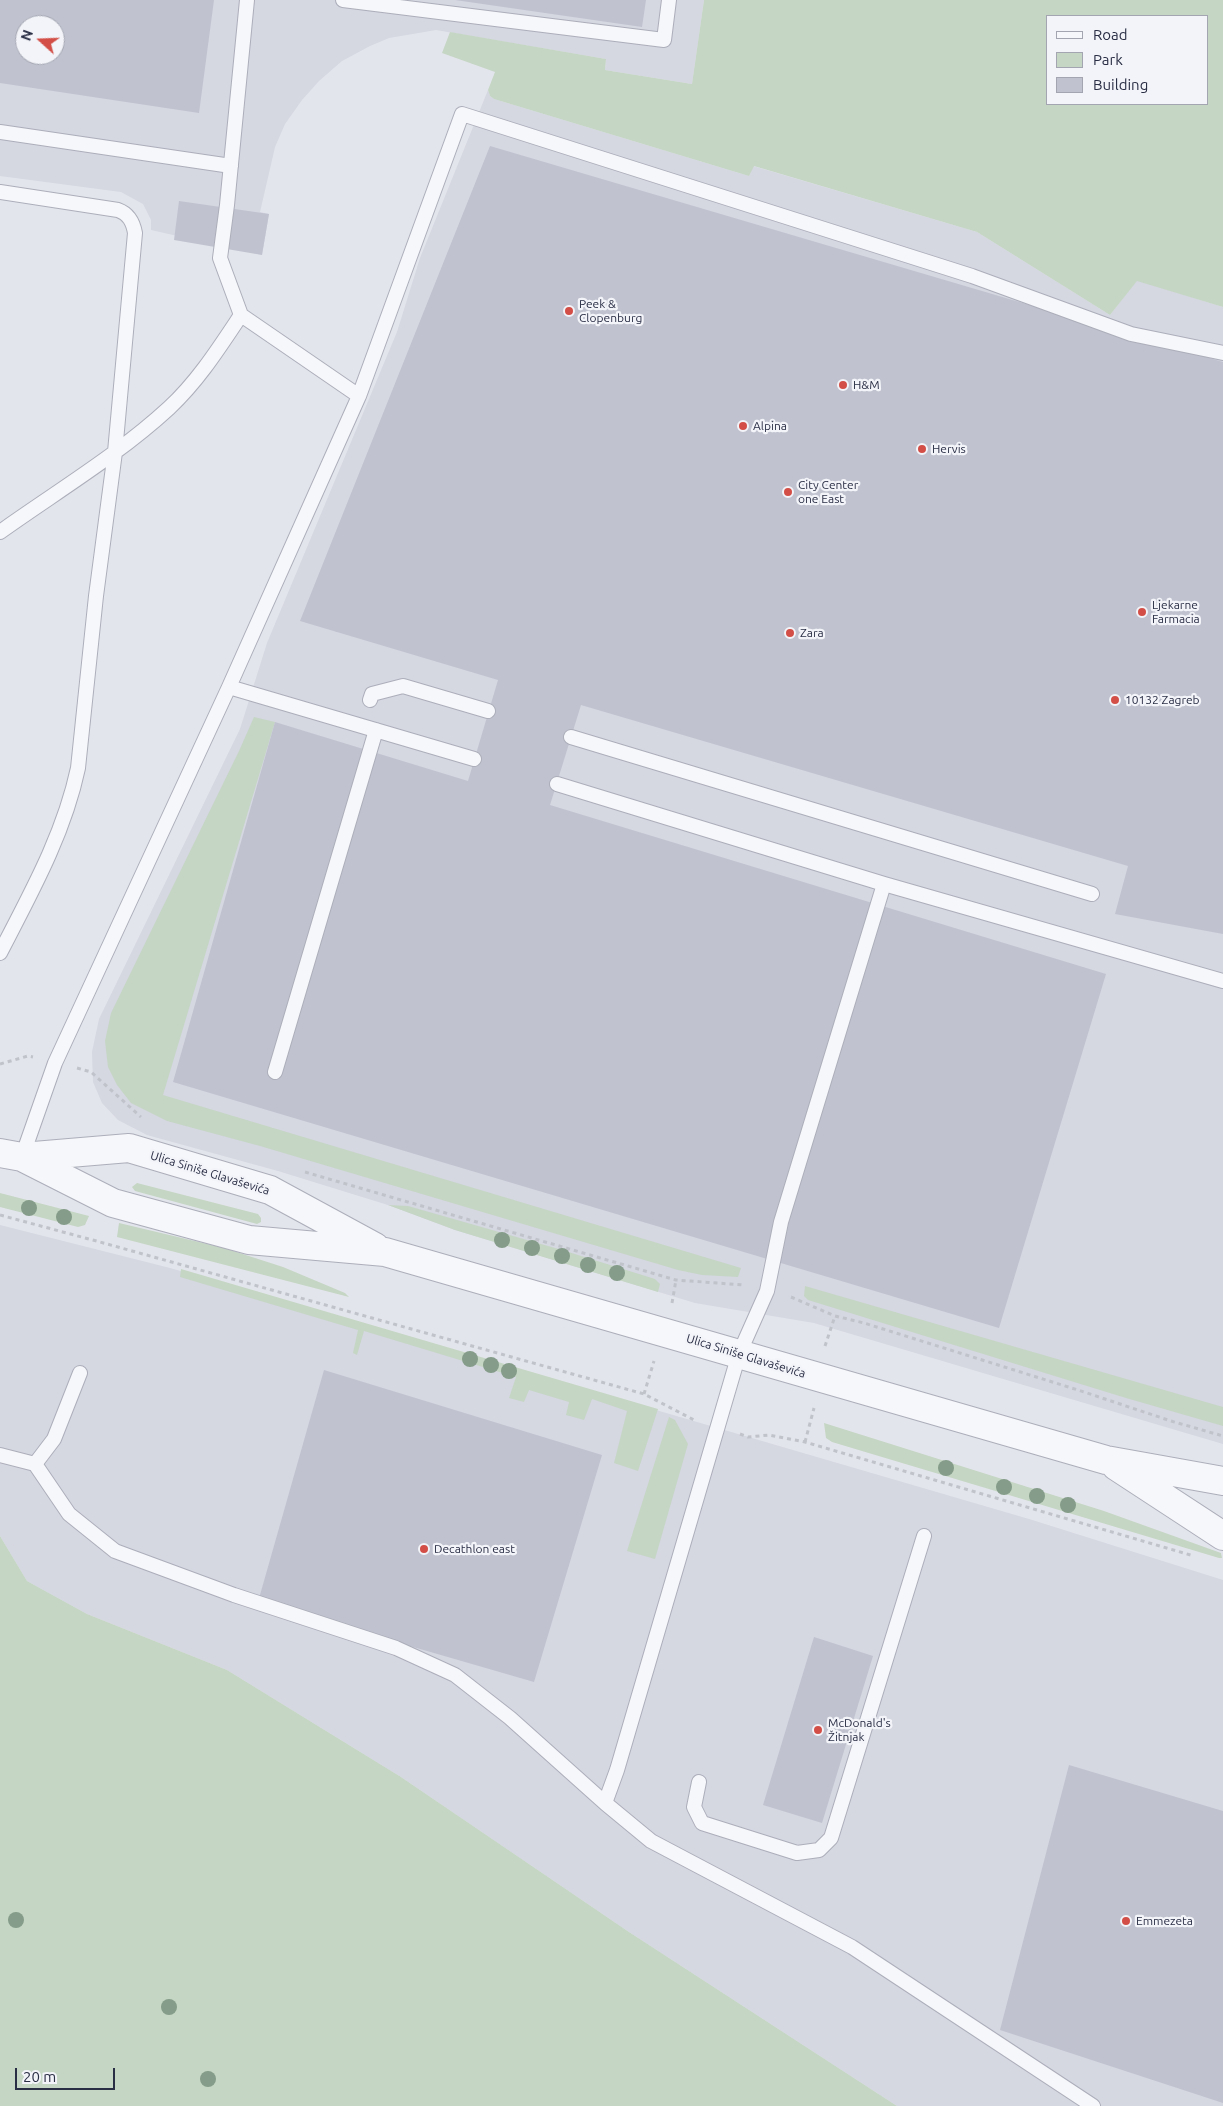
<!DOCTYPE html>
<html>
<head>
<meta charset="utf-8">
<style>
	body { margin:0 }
	#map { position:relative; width:1223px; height:2106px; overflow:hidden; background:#e3e5ec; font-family:Ubuntu,sans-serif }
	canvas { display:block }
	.legend { position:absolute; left:1046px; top:15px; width:162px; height:90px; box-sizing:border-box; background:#f3f4f9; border:1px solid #a3a5b1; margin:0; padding:6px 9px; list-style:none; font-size:15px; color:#2a2e45 }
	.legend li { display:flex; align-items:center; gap:10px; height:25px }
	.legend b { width:25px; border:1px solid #a3a5b1 }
	.north { position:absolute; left:15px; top:15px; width:50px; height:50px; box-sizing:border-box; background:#f3f4f9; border:1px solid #a3a5b1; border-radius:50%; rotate:290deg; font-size:14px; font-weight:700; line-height:20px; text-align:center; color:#2a2e45 }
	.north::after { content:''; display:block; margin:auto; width:18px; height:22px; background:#d24e46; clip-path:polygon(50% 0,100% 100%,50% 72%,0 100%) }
	.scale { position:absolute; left:15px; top:2068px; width:100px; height:22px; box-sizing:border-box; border:2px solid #2a2e45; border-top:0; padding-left:6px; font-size:15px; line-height:18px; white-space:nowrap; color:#2a2e45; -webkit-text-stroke:4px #f3f4f9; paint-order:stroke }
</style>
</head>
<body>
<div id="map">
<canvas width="1223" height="2106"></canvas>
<ul class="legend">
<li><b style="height:6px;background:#f6f7fa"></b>Road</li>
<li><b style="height:14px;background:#c5d6c4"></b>Park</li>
<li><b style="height:14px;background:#c0c3cf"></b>Building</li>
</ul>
<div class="north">N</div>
<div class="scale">20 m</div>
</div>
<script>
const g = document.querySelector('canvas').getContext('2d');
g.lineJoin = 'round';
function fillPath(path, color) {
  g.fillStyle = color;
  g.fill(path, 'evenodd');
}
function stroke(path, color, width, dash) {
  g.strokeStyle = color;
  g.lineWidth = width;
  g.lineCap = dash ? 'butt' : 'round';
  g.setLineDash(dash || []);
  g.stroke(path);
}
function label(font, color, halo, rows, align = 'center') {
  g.font = font + ' Ubuntu,sans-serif';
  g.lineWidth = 4.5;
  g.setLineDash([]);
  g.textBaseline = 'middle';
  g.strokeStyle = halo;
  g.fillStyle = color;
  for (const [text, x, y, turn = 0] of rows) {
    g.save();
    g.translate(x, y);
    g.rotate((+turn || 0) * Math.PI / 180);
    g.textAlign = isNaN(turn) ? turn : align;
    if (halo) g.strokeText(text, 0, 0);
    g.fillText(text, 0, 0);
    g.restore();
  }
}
fillPath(new Path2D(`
	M 0,0 L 704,0 L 692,84 L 605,70 L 606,59 L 436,30 L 389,38 L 370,46 L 342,61 L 319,81 L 302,100 L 285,124 L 275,147 L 260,212 L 269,214 L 262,255 L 151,230 L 151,220 L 143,204 L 121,192 L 0,176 ZM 25,25 L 55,25 L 55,55 L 25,55 Z
	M 488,90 L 490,96 L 494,99 L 749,176 L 753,166 L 977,232 L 1110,315 L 1137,280 L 1223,307 L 1223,1444 L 814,1323 L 695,1303 L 455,1230 L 388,1205 L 278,1171 L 147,1135 L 118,1120 L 102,1103 L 93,1082 L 92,1052 L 99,1019 L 240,729 L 267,643 L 397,332 L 420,258 Z
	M 0,1225 L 170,1268 L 1029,1519 L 1223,1580 L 1223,2106 L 897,2106 L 629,1932 L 401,1777 L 227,1670 L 87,1614 L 27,1581 L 0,1536 Z`), '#d5d7e1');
fillPath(new Path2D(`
	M 704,0 L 1223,0 L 1223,307 L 1137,281 L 1110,315 L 977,232 L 754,166 L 749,176 L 494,99 L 490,96 L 488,90 L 495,72 L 442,53 L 450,32 L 606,59 L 605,70 L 692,84 ZM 1047,16 L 1207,16 L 1207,104 L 1047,104 Z
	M 254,717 L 275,722 L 163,1095 L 741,1268 L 738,1277 L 702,1275 L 678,1270 L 260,1146 L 167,1121 L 131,1103 L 117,1085 L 108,1067 L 105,1041 L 111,1013 L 239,751 Z
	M 137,1183 L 258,1214 L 261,1218 L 261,1222 L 257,1224 L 135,1191 L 132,1187 Z
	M 0,1193 L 89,1216 L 85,1225 L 78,1227 L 0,1207 Z
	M 388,1205 L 408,1206 L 562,1250 L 655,1279 L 660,1284 L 658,1292 L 455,1230 Z
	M 119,1223 L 224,1248 L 283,1267 L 345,1293 L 349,1297 L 117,1237 Z
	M 181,1269 L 658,1409 L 638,1471 L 614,1463 L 627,1411 L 592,1399 L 584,1420 L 566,1415 L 569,1402 L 529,1390 L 524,1402 L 509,1398 L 516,1377 L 364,1331 L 357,1355 L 353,1353 L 358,1330 L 180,1277 Z
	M 805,1286 L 1223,1407 L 1223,1426 L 1126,1398 L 808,1300 L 804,1296 Z
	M 669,1417 L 675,1420 L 688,1444 L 655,1559 L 627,1551 Z
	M 824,1423 L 1104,1511 L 1221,1553 L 1222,1558 L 1219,1558 L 832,1442 L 826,1438 Z
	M 0,1536 L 27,1581 L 87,1614 L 227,1670 L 401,1777 L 629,1932 L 897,2106 L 0,2106 Z`), '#c5d6c4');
fillPath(new Path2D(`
	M 0,0 L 214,0 L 199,113 L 0,83 ZM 25,25 L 55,25 L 55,55 L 25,55 Z
	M 455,0 L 646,0 L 642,27 Z
	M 490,146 L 1223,362 L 1223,934 L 1115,914 L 1128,866 L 581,705 L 550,805 L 1106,974 L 999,1328 L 173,1082 L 275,722 L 468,781 L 498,680 L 300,621 Z
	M 179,201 L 269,214 L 262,255 L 174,240 Z
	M 324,1370 L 602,1455 L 534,1682 L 258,1602 Z
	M 814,1637 L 873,1656 L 822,1823 L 763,1805 Z
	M 1069,1765 L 1223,1811 L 1223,2103 L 1000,2030 Z`), '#c0c3cf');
const service = new Path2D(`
	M 343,0 L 664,40 L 669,0
	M 0,132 L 231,166
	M 0,192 L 118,210 C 129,214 133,222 135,233 L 115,452 L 96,596 L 78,768 C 64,834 31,893 0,953
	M 241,315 L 359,396
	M 0,532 C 56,492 118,455 169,408 C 198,381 219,348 241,315 L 220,258 L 227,205 L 247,0
	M 229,687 L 474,759
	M 370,700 L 372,694 L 403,686 L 488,711
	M 571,737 L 1092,894
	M 557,784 L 884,884 L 1223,981
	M 275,1072 L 376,730
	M 22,1157 L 55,1063 L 229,687 L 359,396 L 462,114 L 972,276 L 1131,334 L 1223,353
	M 80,1373 L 54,1439 L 35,1464 L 69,1514 L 115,1551 L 234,1595 L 396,1648 L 455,1675 L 510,1718 L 605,1803 L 651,1841 L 852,1947 L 1093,2106
	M 0,1455 L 35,1464
	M 699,1782 L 694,1807 L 702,1823 L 797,1853 L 819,1850 L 831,1838 L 924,1536
	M 605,1803 L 617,1770 L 739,1354 L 767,1291 L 781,1222 L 884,884`);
const tertiary = new Path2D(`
	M 0,1153 L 22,1157 L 113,1203 L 249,1240 L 385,1252 L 1106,1460 L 1223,1481
	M 22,1157 L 129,1148 L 270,1190 L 375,1247
	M 1116,1466 L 1223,1536`);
stroke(service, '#acaeba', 16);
stroke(tertiary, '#acaeba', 30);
stroke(new Path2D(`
	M 0,1064 L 28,1056 L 33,1057
	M 77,1068 L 91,1072 L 141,1117
	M 305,1172 L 676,1280 L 744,1285
	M 0,1215 L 100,1242 L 644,1394 L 696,1421
	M 791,1297 L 835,1316 L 864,1323 L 1078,1390 L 1171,1421 L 1223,1436
	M 672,1303 L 676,1280
	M 825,1346 L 835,1316
	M 644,1394 L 654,1361
	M 740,1434 L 748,1437 L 769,1435 L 805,1442 L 1194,1556
	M 805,1442 L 814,1408`), '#c1c3cb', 3, [4, 4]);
stroke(service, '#f6f7fa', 14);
stroke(tertiary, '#f6f7fa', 28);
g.fillStyle = '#849c89';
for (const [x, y] of [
	[29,1208],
	[64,1217],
	[502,1240],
	[532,1248],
	[562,1256],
	[588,1265],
	[617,1273],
	[470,1359],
	[491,1365],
	[509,1371],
	[946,1468],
	[1004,1487],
	[1037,1496],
	[1068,1505],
	[16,1920],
	[169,2007],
	[208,2079]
]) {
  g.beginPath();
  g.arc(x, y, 8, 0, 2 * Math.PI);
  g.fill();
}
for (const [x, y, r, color] of [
	[569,311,5,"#d24e46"],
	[843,385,5,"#d24e46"],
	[743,426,5,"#d24e46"],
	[922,449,5,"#d24e46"],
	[788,492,5,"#d24e46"],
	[1142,612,5,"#d24e46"],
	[790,633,5,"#d24e46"],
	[1115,700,5,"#d24e46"],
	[424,1549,5,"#d24e46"],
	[818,1730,5,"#d24e46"],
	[1126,1921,5,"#d24e46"]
]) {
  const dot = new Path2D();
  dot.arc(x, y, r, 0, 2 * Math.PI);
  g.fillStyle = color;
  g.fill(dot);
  stroke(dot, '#f3f4f9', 2);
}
label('12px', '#2a2e45', '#f3f4f9', [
	["Peek &",579,304],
	["Clopenburg",579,318],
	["H&M",853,385],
	["Alpina",753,426],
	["Hervis",932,449],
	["City Center",798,485],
	["one East",798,499],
	["Ljekarne",1152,605],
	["Farmacia",1152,619],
	["Zara",800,633],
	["10132 Zagreb",1125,700],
	["Decathlon east",434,1549],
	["McDonald's",828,1723],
	["Žitnjak",828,1737],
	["Emmezeta",1136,1921]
], 'left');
label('12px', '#2a2e45', '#f3f4f9', [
	["Ulica Siniše Glavaševića",210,1173,17],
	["Ulica Siniše Glavaševića",746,1356,17]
]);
</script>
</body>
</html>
